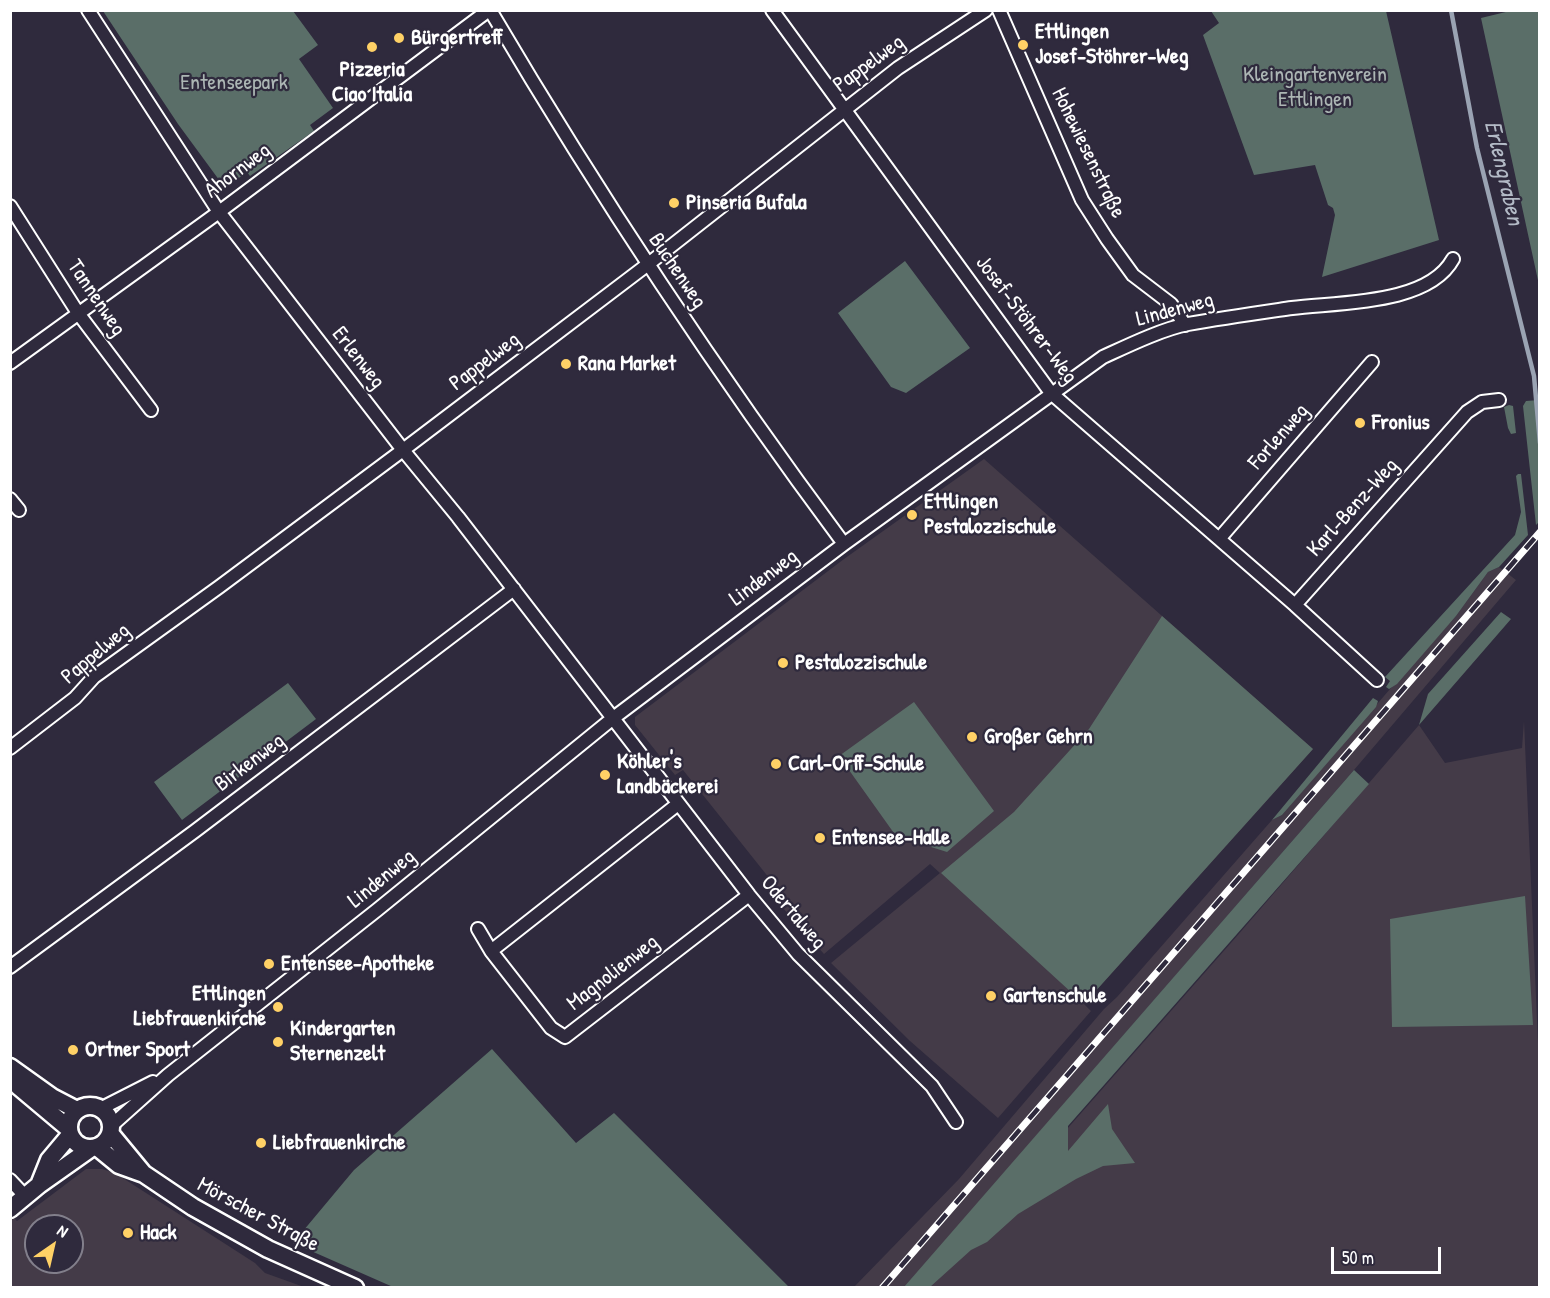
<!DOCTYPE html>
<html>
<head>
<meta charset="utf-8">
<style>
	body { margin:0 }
	#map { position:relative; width:1550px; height:1298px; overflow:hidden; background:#2f2a3d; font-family:"Patrick Hand",sans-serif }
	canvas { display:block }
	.frame { position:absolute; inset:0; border:12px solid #fff; pointer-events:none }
	.north { position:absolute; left:24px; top:1214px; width:60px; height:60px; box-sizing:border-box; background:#2f2a3d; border:2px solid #827f8b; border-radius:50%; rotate:34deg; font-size:16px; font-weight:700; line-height:24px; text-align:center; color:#fff }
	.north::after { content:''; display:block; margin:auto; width:21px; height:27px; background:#ffd166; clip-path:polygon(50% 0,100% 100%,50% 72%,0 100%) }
	.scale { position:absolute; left:1331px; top:1247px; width:110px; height:27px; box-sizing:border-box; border:3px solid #fff; border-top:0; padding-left:8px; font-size:18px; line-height:21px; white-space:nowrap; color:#fff; -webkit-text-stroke:4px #2f2a3d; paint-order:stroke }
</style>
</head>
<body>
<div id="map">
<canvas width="1550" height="1298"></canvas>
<div class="frame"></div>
<div class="north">N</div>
<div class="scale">50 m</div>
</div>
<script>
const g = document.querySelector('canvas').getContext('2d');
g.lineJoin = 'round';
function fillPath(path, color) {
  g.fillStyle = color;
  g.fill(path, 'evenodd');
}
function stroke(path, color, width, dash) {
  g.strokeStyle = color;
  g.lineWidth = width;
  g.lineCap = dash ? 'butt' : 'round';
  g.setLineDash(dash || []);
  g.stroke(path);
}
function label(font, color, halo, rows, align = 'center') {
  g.font = font + ' "Patrick Hand",sans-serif';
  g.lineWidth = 4.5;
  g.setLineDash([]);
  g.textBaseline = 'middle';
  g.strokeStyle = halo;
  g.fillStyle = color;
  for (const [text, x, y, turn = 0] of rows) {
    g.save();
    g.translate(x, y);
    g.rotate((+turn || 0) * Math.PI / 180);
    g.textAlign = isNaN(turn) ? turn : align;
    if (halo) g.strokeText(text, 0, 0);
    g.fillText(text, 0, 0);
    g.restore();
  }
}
fillPath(new Path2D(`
	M 984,459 L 1313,749 L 1084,1004 L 1091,1011 L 998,1118 L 910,1041 L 831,963 L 940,873 L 930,864 L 824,954 L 783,908 L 789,903 L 683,770 L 675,775 L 635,725 L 635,717 L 844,559 Z
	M 1499,567 L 1516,580 L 1354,770 L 905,1287 L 853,1288 L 959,1179 L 1104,1009 L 1117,997 L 1272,820 L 1282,815 L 1390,689 L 1456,616 L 1488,572 Z
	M 1524,721 L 1539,1066 L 1539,1287 L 927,1288 L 1237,936 L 1419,725 L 1445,763 L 1522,748 Z
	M 86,1169 L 102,1169 L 115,1173 L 255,1263 L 265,1273 L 304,1287 L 11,1287 L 10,1214 L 17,1221 ZM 36,1226 L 72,1226 L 72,1262 L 36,1262 Z`), '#443b48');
fillPath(new Path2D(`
	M 1514,10 L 1539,11 L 1539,285 L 1481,18 Z
	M 103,11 L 293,11 L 318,45 L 299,59 L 333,108 L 310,125 L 314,131 L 250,176 L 247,172 L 225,188 L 178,124 Z
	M 1211,11 L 1386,11 L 1439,240 L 1322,277 L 1335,215 L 1333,208 L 1328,205 L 1315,165 L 1254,175 L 1203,35 L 1219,23 Z
	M 905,261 L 970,348 L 906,393 L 891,387 L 838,313 Z
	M 1539,400 L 1540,521 L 1536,525 L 1523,406 L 1526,401 Z
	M 1509,405 L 1513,406 L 1516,433 L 1511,434 L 1508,428 L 1504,407 Z
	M 1518,474 L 1521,474 L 1528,535 L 1499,567 L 1488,572 L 1456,616 L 1397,684 L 1389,689 L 1386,687 L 1390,681 L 1385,677 L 1515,535 L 1521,512 L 1516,476 Z
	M 1501,612 L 1511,619 L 1419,725 L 1428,694 Z
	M 1162,616 L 1313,749 L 1084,1004 L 941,873 L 1014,812 L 1089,729 Z
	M 288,683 L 316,719 L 182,820 L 154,782 Z
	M 1373,698 L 1378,701 L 1376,707 L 1282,815 L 1272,820 Z
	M 914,702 L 994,811 L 947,852 L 896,836 L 839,756 Z
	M 1354,770 L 1369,784 L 1068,1126 L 1068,1151 L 1108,1104 L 1112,1129 L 1135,1163 L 1103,1166 L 1076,1179 L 1018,1214 L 987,1242 L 971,1250 L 930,1287 L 904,1287 Z
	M 1525,896 L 1533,1025 L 1392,1027 L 1390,919 Z
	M 492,1049 L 576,1143 L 614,1113 L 789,1287 L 393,1287 L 293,1243 L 354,1170 Z`), '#5a6e68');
stroke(new Path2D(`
	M 1451,10 L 1477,148 L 1534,376 L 1540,443`), '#9aa3b3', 4.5);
const street = new Path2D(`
	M 88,10 L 219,212 L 403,450 L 458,517 L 749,895 L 798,954 L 932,1086 L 956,1122
	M 490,10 C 599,195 716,372 844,544
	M 772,10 L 1051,393 L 1295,605 L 1377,680
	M 999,10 L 1082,200 L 1107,239 L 1133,275 L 1171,304 L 1185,325
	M 10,206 L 78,313 L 151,410
	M 10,363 L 219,212 L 489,10
	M 10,499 L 19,510
	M 1219,539 L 1372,362
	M 1295,605 L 1467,412 L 1482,402 L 1499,400
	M 10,748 L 75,698 L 94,677 L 219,587 L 403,450 L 647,265 L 898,68 L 986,10
	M 478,929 L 491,951 L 551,1028 L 565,1037 L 749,895
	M 491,951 L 678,804
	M 10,967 L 195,831 L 514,589
	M 100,1109 L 153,1082
	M 111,1126 L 168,1075 L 377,910 L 612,719 L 844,544 L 1103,357 C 1127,346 1162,329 1188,324 C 1223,318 1258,313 1292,308 C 1339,302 1428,305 1453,259
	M 10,1180 L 25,1196`);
const secondary = new Path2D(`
	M 10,1067 L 52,1097 L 77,1110
	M 10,1076 L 18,1086 L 68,1128
	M69 1127a21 21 0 1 1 42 0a21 21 0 1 1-42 0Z
	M 110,1133 L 143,1173
	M 97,1147 L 119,1165 L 144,1174 L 193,1207 L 268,1249 L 355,1288
	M 39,1185 L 49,1160 L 70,1135
	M 10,1209 L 39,1185 L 90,1149`);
stroke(street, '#fff', 16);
stroke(secondary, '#fff', 21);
stroke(street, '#2f2a3d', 12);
stroke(secondary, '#2f2a3d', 16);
const rail = new Path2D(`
	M 882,1288 L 1540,532`);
stroke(rail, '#fff', 7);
stroke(rail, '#2f2a3d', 4.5, [14]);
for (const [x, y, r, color] of [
	[399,38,6,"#ffd166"],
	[1023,45,6,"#ffd166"],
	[372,47,6,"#ffd166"],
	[674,203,6,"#ffd166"],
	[566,364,6,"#ffd166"],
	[1360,423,6,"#ffd166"],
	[912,515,6,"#ffd166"],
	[783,663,6,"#ffd166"],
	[972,737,6,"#ffd166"],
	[776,764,6,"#ffd166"],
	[605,775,6,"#ffd166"],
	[820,838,6,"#ffd166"],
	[269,964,6,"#ffd166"],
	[991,996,6,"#ffd166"],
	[278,1007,6,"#ffd166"],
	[278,1042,6,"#ffd166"],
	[73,1050,6,"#ffd166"],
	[261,1143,6,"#ffd166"],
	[128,1233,6,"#ffd166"]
]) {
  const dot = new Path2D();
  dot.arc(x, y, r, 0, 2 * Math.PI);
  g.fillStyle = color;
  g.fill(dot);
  stroke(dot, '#2f2a3d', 2);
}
label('bold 22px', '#fff', '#2f2a3d', [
	["Ettlingen",1035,32],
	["Josef-Stöhrer-Weg",1035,57],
	["Bürgertreff",411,38],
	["Pizzeria",372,70,"center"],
	["Ciao Italia",372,95,"center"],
	["Pinseria Bufala",686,203],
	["Rana Market",578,364],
	["Fronius",1372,423],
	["Ettlingen",924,502],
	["Pestalozzischule",924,527],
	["Pestalozzischule",795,663],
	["Großer Gehrn",984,737],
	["Köhler's",617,762],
	["Landbäckerei",617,787],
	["Carl-Orff-Schule",788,764],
	["Entensee-Halle",832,838],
	["Entensee-Apotheke",281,964],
	["Ettlingen",266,994,"right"],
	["Liebfrauenkirche",266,1019,"right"],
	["Gartenschule",1003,996],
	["Kindergarten",290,1029],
	["Sternenzelt",290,1054],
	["Ortner Sport",85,1050],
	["Liebfrauenkirche",273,1143],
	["Hack",140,1233]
], 'left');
label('22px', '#fff', '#2f2a3d', [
	["Pappelweg",869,64,-36],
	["Hohewiesenstraße",1088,153,64],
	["Ahornweg",238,171,-37],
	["Buchenweg",677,271,56],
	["Tannenweg",96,298,56],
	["Lindenweg",1175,310,-15],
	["Josef-Stöhrer-Weg",1026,320,53],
	["Erlenweg",358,358,52],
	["Pappelweg",485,362,-37],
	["Forlenweg",1279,437,-49],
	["Karl-Benz-Weg",1353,508,-48],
	["Lindenweg",764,578,-37],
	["Pappelweg",96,654,-40],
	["Birkenweg",250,763,-37],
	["Lindenweg",382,879,-39],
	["Odertalweg",793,913,50],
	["Magnolienweg",613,973,-38],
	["Mörscher Straße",258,1215,28]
]);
label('22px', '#acb6b4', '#2f2a3d', [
	["Kleingartenverein",1315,75],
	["Ettlingen",1315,100],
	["Entenseepark",234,83]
]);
label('italic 24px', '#b3bac6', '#2f2a3d', [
	["Erlengraben",1503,173,77]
]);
</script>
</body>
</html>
